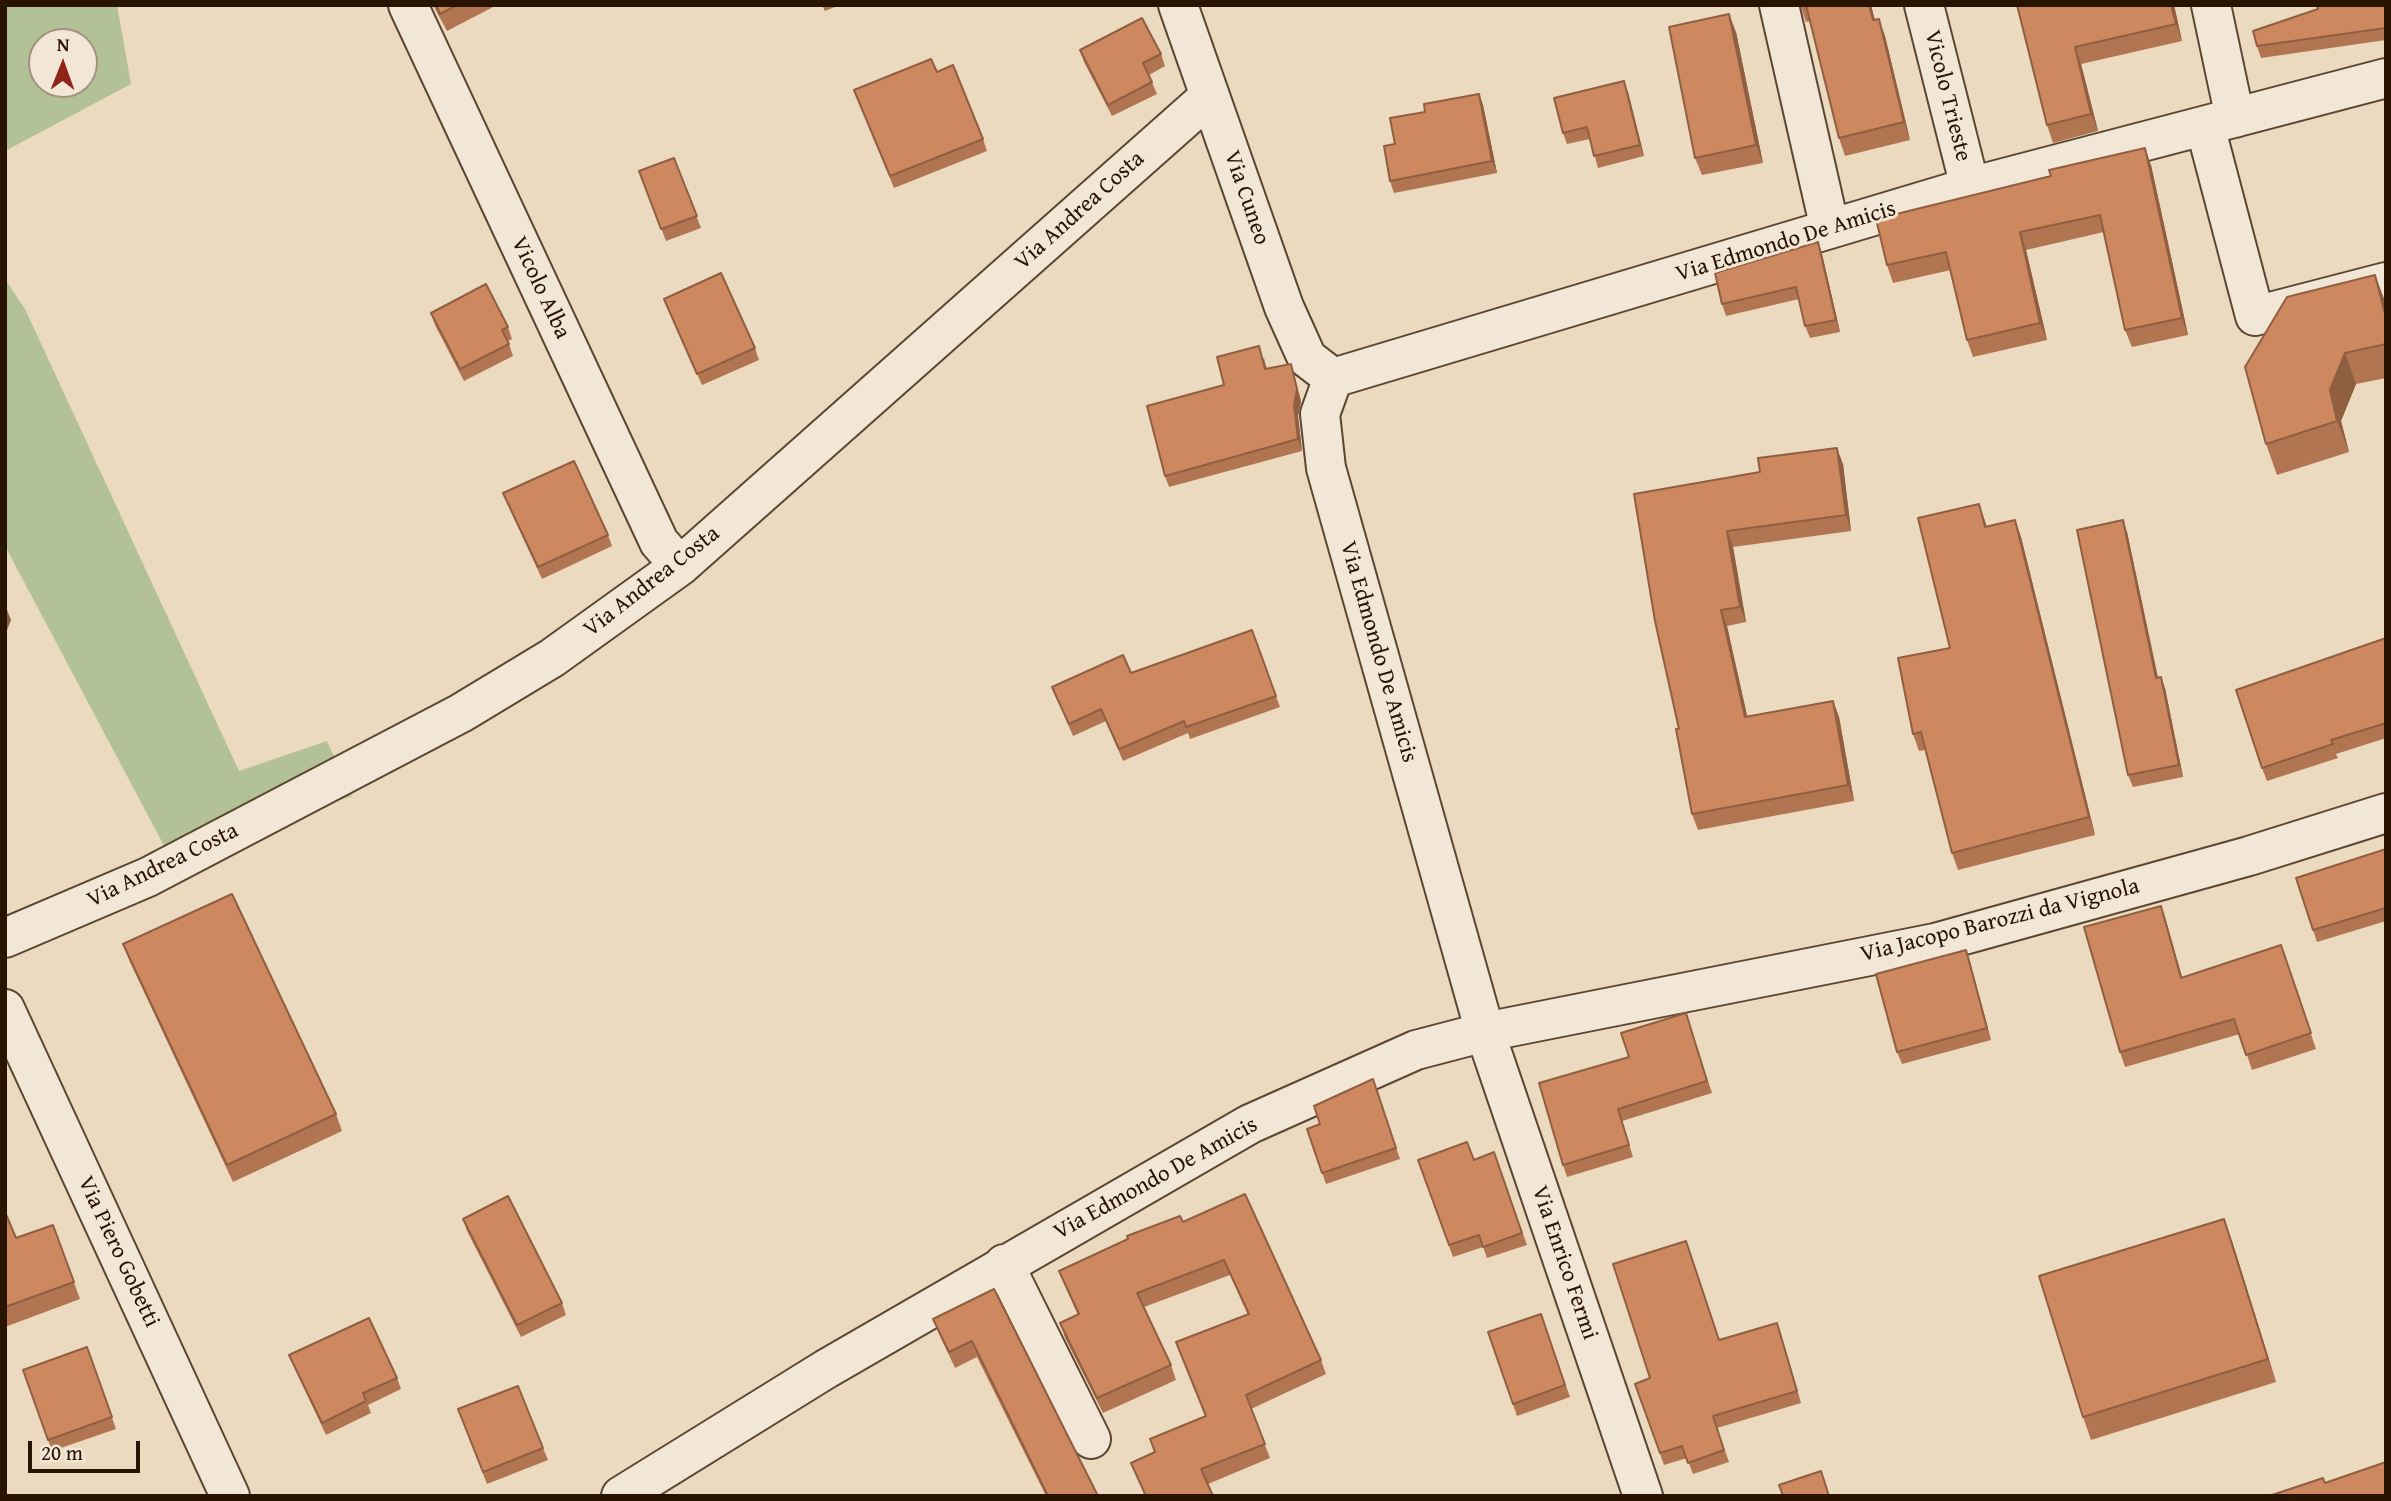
<!DOCTYPE html>
<html>
<head>
<meta charset="utf-8">
<style>
	body { margin:0 }
	#map { position:relative; width:2391px; height:1501px; overflow:hidden; background:#ebdac0; font-family:"Gentium Book Plus",serif }
	canvas { display:block }
	.frame { position:absolute; inset:0; border:7px solid #291401; pointer-events:none }
	.north { position:absolute; left:28px; top:28px; width:70px; height:70px; box-sizing:border-box; background:#f2e7d6; border:2px solid #a29381; border-radius:50%; rotate:1deg; font-size:19px; font-weight:700; line-height:28px; text-align:center; color:#291401 }
	.north::after { content:''; display:block; margin:auto; width:24px; height:32px; background:#8f2418; clip-path:polygon(50% 0,100% 100%,50% 72%,0 100%) }
	.scale { position:absolute; left:28px; top:1441px; width:112px; height:32px; box-sizing:border-box; border:4px solid #291401; border-top:0; padding-left:9px; font-size:21px; line-height:24px; white-space:nowrap; color:#291401; -webkit-text-stroke:5px #f2e7d6; paint-order:stroke }
</style>
</head>
<body>
<div id="map">
<canvas width="2391" height="1501"></canvas>
<div class="frame"></div>
<div class="north">N</div>
<div class="scale">20 m</div>
</div>
<script>
const g = document.querySelector('canvas').getContext('2d');
g.lineJoin = 'round';
function fillPath(path, color) {
  g.fillStyle = color;
  g.fill(path, 'evenodd');
}
function stroke(path, color, width, dash) {
  g.strokeStyle = color;
  g.lineWidth = width;
  g.lineCap = dash ? 'butt' : 'round';
  g.setLineDash(dash || []);
  g.stroke(path);
}
function label(font, color, halo, rows, align = 'center') {
  g.font = font + ' "Gentium Book Plus",serif';
  g.lineWidth = 6;
  g.setLineDash([]);
  g.textBaseline = 'middle';
  g.strokeStyle = halo;
  g.fillStyle = color;
  for (const [text, x, y, turn = 0] of rows) {
    g.save();
    g.translate(x, y);
    g.rotate((+turn || 0) * Math.PI / 180);
    g.textAlign = isNaN(turn) ? turn : align;
    if (halo) g.strokeText(text, 0, 0);
    g.fillText(text, 0, 0);
    g.restore();
  }
}
fillPath(new Path2D(`
	M 5,5 L 117,5 L 131,84 L 5,151 ZM 42,42 L 84,42 L 84,84 L 42,84 Z
	M 5,279 L 25,309 L 239,771 L 327,741 L 352,796 L 170,857 L 5,546 Z`), '#b3c196');
const street = new Path2D(`
	M 408,5 L 659,542 L 680,566
	M 1178,5 L 1284,307 L 1307,358 L 1333,378
	M 1779,5 L 1830,229
	M 1924,5 L 1970,187
	M 2211,5 L 2235,118
	M 2205,126 L 2255,316 L 2386,282
	M 5,938 L 148,877 L 461,713 L 552,658 L 680,566 L 1210,96
	M 5,1009 L 230,1496
	M 1004,1264 L 1091,1439
	M 621,1496 L 826,1369 L 1250,1124 L 1416,1050 L 1485,1032 L 1935,943 L 2249,856 L 2386,813
	M 1643,1496 L 1485,1032 L 1326,468 L 1320,414 L 1333,378 L 1970,187 L 2386,78`);
stroke(street, '#5a4631', 42);
stroke(street, '#f2e7d6', 38);
fillPath(new Path2D(`
	M 433,5 L 497,5 L 447,31 Z
	M 822,5 L 840,5 L 825,11 Z
	M 1800,5 L 1871,5 L 1875,20 L 1885,36 L 1910,140 L 1845,156 L 1839,138 L 1810,21 L 1806,22 Z
	M 2017,5 L 2174,5 L 2182,41 L 2081,64 L 2098,131 L 2053,143 L 2047,125 Z
	M 2386,5 L 2386,40 L 2261,58 L 2257,46 Z
	M 1736,32 L 1763,163 L 1702,175 L 1695,158 Z
	M 1080,50 L 1161,54 L 1165,66 L 1149,75 L 1157,94 L 1112,116 L 1084,62 Z
	M 937,72 L 983,139 L 987,151 L 894,188 L 859,102 Z
	M 1628,92 L 1644,156 L 1598,168 L 1590,139 L 1567,144 L 1563,133 Z
	M 1479,94 L 1483,105 L 1497,173 L 1394,193 L 1390,181 L 1395,144 L 1425,112 Z
	M 674,158 L 701,228 L 666,241 L 639,171 Z
	M 2151,165 L 2188,335 L 2132,347 L 2125,330 L 2104,232 L 2026,250 L 2047,340 L 1973,357 L 1967,340 L 1951,270 L 1893,283 L 1887,265 Z
	M 1818,242 L 1822,254 L 1840,332 L 1810,338 L 1805,326 L 1799,299 L 1726,316 L 1722,304 Z
	M 2375,275 L 2386,304 L 2386,378 L 2356,384 L 2341,421 L 2349,452 L 2277,475 L 2266,444 Z
	M 664,299 L 755,348 L 759,360 L 702,385 Z
	M 431,313 L 508,327 L 512,339 L 508,341 L 513,356 L 464,381 L 435,325 Z
	M 1264,358 L 1267,369 L 1291,364 L 1301,401 L 1298,416 L 1302,451 L 1169,487 L 1165,476 L 1224,385 Z
	M 1843,464 L 1851,531 L 1733,547 L 1746,622 L 1727,626 L 1747,716 L 1833,701 L 1839,717 L 1854,801 L 1698,830 L 1692,814 L 1679,729 L 1634,494 Z
	M 503,493 L 608,535 L 612,546 L 542,579 L 508,505 Z
	M 1979,504 L 1987,527 L 2015,520 L 2021,537 L 2095,835 L 1958,870 L 1952,853 L 1925,750 L 1919,751 L 1913,734 L 1950,648 Z
	M 2127,532 L 2158,677 L 2165,688 L 2183,777 L 2133,787 L 2128,775 Z
	M 1252,630 L 1280,707 L 1190,739 L 1188,733 L 1123,761 L 1106,721 L 1073,736 L 1052,687 L 1131,673 Z
	M 2386,638 L 2386,738 L 2336,754 L 2338,758 L 2267,781 L 2262,768 Z
	M 2386,849 L 2386,921 L 2317,942 L 2313,930 Z
	M 2166,921 L 2182,978 L 2281,945 L 2316,1049 L 2252,1070 L 2240,1034 L 2125,1067 L 2120,1052 Z
	M 123,944 L 336,1114 L 342,1131 L 233,1182 L 130,962 Z
	M 1970,962 L 1991,1040 L 1902,1064 L 1897,1052 Z
	M 1686,1013 L 1712,1093 L 1622,1121 L 1633,1157 L 1567,1177 L 1563,1165 L 1629,1057 Z
	M 1373,1079 L 1400,1159 L 1326,1184 L 1307,1129 L 1320,1124 Z
	M 1494,1152 L 1527,1245 L 1487,1258 L 1483,1247 L 1453,1257 L 1418,1160 L 1474,1159 Z
	M 1245,1194 L 1321,1360 L 1326,1374 L 1251,1409 L 1270,1458 L 1208,1484 L 1213,1496 L 1145,1496 L 1131,1463 L 1155,1453 L 1150,1439 L 1205,1416 L 1248,1315 L 1230,1275 L 1144,1307 L 1171,1365 L 1176,1380 L 1103,1413 L 1065,1338 L 1060,1323 L 1078,1315 L 1065,1286 L 1059,1271 L 1183,1222 Z
	M 5,1212 L 16,1238 L 53,1225 L 80,1299 L 5,1327 Z
	M 463,1219 L 562,1303 L 566,1315 L 521,1337 L 467,1231 Z
	M 2232,1241 L 2276,1382 L 2091,1440 L 2083,1417 Z
	M 994,1289 L 1098,1496 L 1046,1496 L 977,1357 L 955,1368 L 939,1334 L 933,1319 Z
	M 1541,1314 L 1570,1397 L 1517,1416 L 1488,1332 Z
	M 1781,1335 L 1801,1403 L 1717,1428 L 1729,1462 L 1693,1474 L 1687,1458 L 1664,1465 L 1635,1384 L 1650,1378 L 1720,1340 Z
	M 87,1347 L 116,1429 L 52,1451 L 23,1370 Z
	M 289,1355 L 397,1378 L 401,1389 L 368,1405 L 371,1413 L 326,1435 L 294,1367 Z
	M 458,1409 L 543,1448 L 548,1460 L 487,1484 Z`), '#b17552');
fillPath(new Path2D(`
	M 1869,5 L 1871,5 L 1879,38 L 1873,20 Z
	M 2171,5 L 2174,5 L 2182,41 L 2176,24 Z
	M 1729,14 L 1736,32 L 1763,163 L 1756,145 Z
	M 1879,19 L 1885,36 L 1910,140 L 1904,122 Z
	M 2075,47 L 2081,64 L 2098,131 L 2091,114 Z
	M 1624,81 L 1628,92 L 1644,156 L 1640,145 Z
	M 1479,94 L 1483,105 L 1497,173 L 1492,161 Z
	M 2145,148 L 2151,165 L 2188,335 L 2182,318 Z
	M 2020,232 L 2026,250 L 2047,340 L 2040,323 Z
	M 1818,242 L 1822,254 L 1840,332 L 1836,320 Z
	M 2375,275 L 2386,304 L 2386,318 Z
	M 2345,353 L 2356,384 L 2341,421 L 2349,452 L 2337,421 L 2330,390 Z
	M 1291,364 L 1301,401 L 1298,416 L 1302,451 L 1298,439 Z
	M 1837,448 L 1843,464 L 1851,531 L 1846,515 Z
	M 1979,504 L 1985,521 L 1991,545 L 1985,527 Z
	M 2015,520 L 2021,537 L 2095,835 L 2089,817 Z
	M 2123,520 L 2127,532 L 2160,689 L 2156,678 Z
	M 1727,531 L 1733,547 L 1746,622 L 1740,607 Z
	M 5,605 L 11,620 L 5,635 Z
	M 1721,610 L 1727,626 L 1751,733 L 1745,717 Z
	M 2161,677 L 2165,688 L 2183,777 L 2179,765 Z
	M 1833,701 L 1839,717 L 1854,801 L 1848,785 Z
	M 2161,906 L 2166,921 L 2187,994 L 2181,978 Z
	M 1966,950 L 1970,962 L 1991,1040 L 1987,1028 Z
	M 2224,1219 L 2232,1241 L 2276,1382 L 2268,1359 Z
	M 1777,1323 L 1781,1335 L 1801,1403 L 1797,1391 Z`), '#905f42');
const building = new Path2D(`
	M 436,5 L 457,5 L 440,14 Z
	M 1806,5 L 1869,5 L 1873,20 L 1879,19 L 1904,122 L 1839,138 Z
	M 2017,5 L 2171,5 L 2176,24 L 2075,47 L 2091,114 L 2047,125 Z
	M 2317,5 L 2386,5 L 2386,28 L 2257,46 L 2253,31 L 2318,9 Z
	M 1729,14 L 1756,145 L 1695,158 L 1669,27 Z
	M 1142,18 L 1161,54 L 1143,63 L 1152,82 L 1108,105 L 1080,50 Z
	M 931,59 L 937,72 L 953,65 L 983,139 L 890,176 L 854,90 Z
	M 1624,81 L 1640,145 L 1594,156 L 1587,127 L 1563,133 L 1554,98 Z
	M 1479,94 L 1492,161 L 1390,181 L 1384,146 L 1395,144 L 1390,118 L 1425,112 L 1424,104 Z
	M 2145,148 L 2182,318 L 2125,330 L 2100,215 L 2020,232 L 2040,323 L 1967,340 L 1946,252 L 1887,265 L 1876,219 L 2051,176 L 2049,170 Z
	M 674,158 L 697,216 L 661,229 L 639,171 Z
	M 1818,242 L 1836,320 L 1805,326 L 1796,287 L 1722,304 L 1715,273 Z
	M 721,273 L 755,348 L 697,374 L 664,299 Z
	M 2375,275 L 2386,318 L 2386,344 L 2345,353 L 2330,390 L 2337,421 L 2266,444 L 2245,367 L 2287,297 Z
	M 486,284 L 508,327 L 502,330 L 509,344 L 460,369 L 431,313 Z
	M 1259,346 L 1265,369 L 1291,364 L 1297,389 L 1294,405 L 1298,439 L 1165,476 L 1147,406 L 1224,385 L 1217,357 Z
	M 1837,448 L 1846,515 L 1727,531 L 1740,607 L 1721,610 L 1745,717 L 1833,701 L 1848,785 L 1692,814 L 1676,729 L 1679,729 L 1655,621 L 1634,494 L 1760,472 L 1758,458 Z
	M 574,461 L 608,535 L 538,567 L 503,493 Z
	M 1979,504 L 1985,527 L 2015,520 L 2089,817 L 1952,853 L 1921,732 L 1913,734 L 1898,658 L 1950,648 L 1918,518 Z
	M 2123,520 L 2156,678 L 2161,677 L 2179,765 L 2128,775 L 2077,530 Z
	M 1252,630 L 1276,696 L 1186,727 L 1184,721 L 1119,749 L 1101,709 L 1069,724 L 1052,687 L 1123,655 L 1131,673 Z
	M 2386,638 L 2386,723 L 2331,740 L 2333,744 L 2262,768 L 2236,690 Z
	M 2386,849 L 2386,908 L 2313,930 L 2296,878 Z
	M 232,894 L 336,1114 L 227,1165 L 123,944 Z
	M 2161,906 L 2181,978 L 2281,945 L 2311,1033 L 2246,1055 L 2234,1019 L 2120,1052 L 2084,927 Z
	M 1966,950 L 1987,1028 L 1897,1052 L 1876,974 Z
	M 1686,1013 L 1707,1081 L 1618,1109 L 1629,1145 L 1563,1165 L 1539,1083 L 1629,1057 L 1621,1033 Z
	M 1373,1079 L 1396,1148 L 1322,1173 L 1307,1129 L 1320,1124 L 1314,1106 Z
	M 1467,1142 L 1474,1160 L 1494,1152 L 1522,1233 L 1483,1247 L 1479,1235 L 1449,1245 L 1418,1160 Z
	M 1245,1194 L 1321,1360 L 1246,1395 L 1265,1444 L 1201,1469 L 1213,1496 L 1146,1496 L 1131,1463 L 1155,1452 L 1150,1439 L 1206,1416 L 1176,1342 L 1249,1314 L 1224,1260 L 1137,1293 L 1171,1365 L 1097,1398 L 1060,1323 L 1079,1314 L 1059,1271 L 1128,1239 L 1127,1236 L 1180,1216 L 1183,1222 Z
	M 508,1196 L 562,1303 L 517,1325 L 463,1219 Z
	M 5,1212 L 16,1238 L 53,1225 L 74,1282 L 5,1307 Z
	M 2224,1219 L 2268,1359 L 2083,1417 L 2039,1276 Z
	M 1686,1241 L 1719,1340 L 1777,1323 L 1797,1391 L 1713,1416 L 1724,1450 L 1688,1463 L 1682,1446 L 1660,1453 L 1635,1384 L 1650,1378 L 1613,1264 Z
	M 994,1289 L 1098,1496 L 1048,1496 L 972,1341 L 949,1352 L 933,1319 Z
	M 1541,1314 L 1565,1385 L 1513,1404 L 1488,1332 Z
	M 369,1318 L 397,1378 L 363,1393 L 366,1401 L 322,1423 L 289,1355 Z
	M 87,1347 L 112,1417 L 48,1440 L 23,1370 Z
	M 518,1386 L 543,1448 L 483,1472 L 458,1409 Z
	M 2386,1462 L 2386,1496 L 2269,1496 L 2323,1478 L 2325,1483 Z
	M 1821,1471 L 1829,1496 L 1783,1496 L 1779,1485 Z`);
fillPath(building, '#ce885f');
stroke(building, '#905f42', 2);
label('23px', '#291401', '#f2e7d6', [
	["Vicolo Trieste",1947,96,76],
	["Via Cuneo",1246,198,71],
	["Via Andrea Costa",1080,211,-42],
	["Via Edmondo De Amicis",1786,242,-17],
	["Vicolo Alba",540,288,65],
	["Via Andrea Costa",652,582,-38],
	["Via Edmondo De Amicis",1378,652,74],
	["Via Andrea Costa",163,866,-26],
	["Via Jacopo Barozzi da Vignola",2000,921,-14],
	["Via Edmondo De Amicis",1156,1179,-29],
	["Via Piero Gobetti",118,1252,65],
	["Via Enrico Fermi",1564,1263,71]
]);
</script>
</body>
</html>
